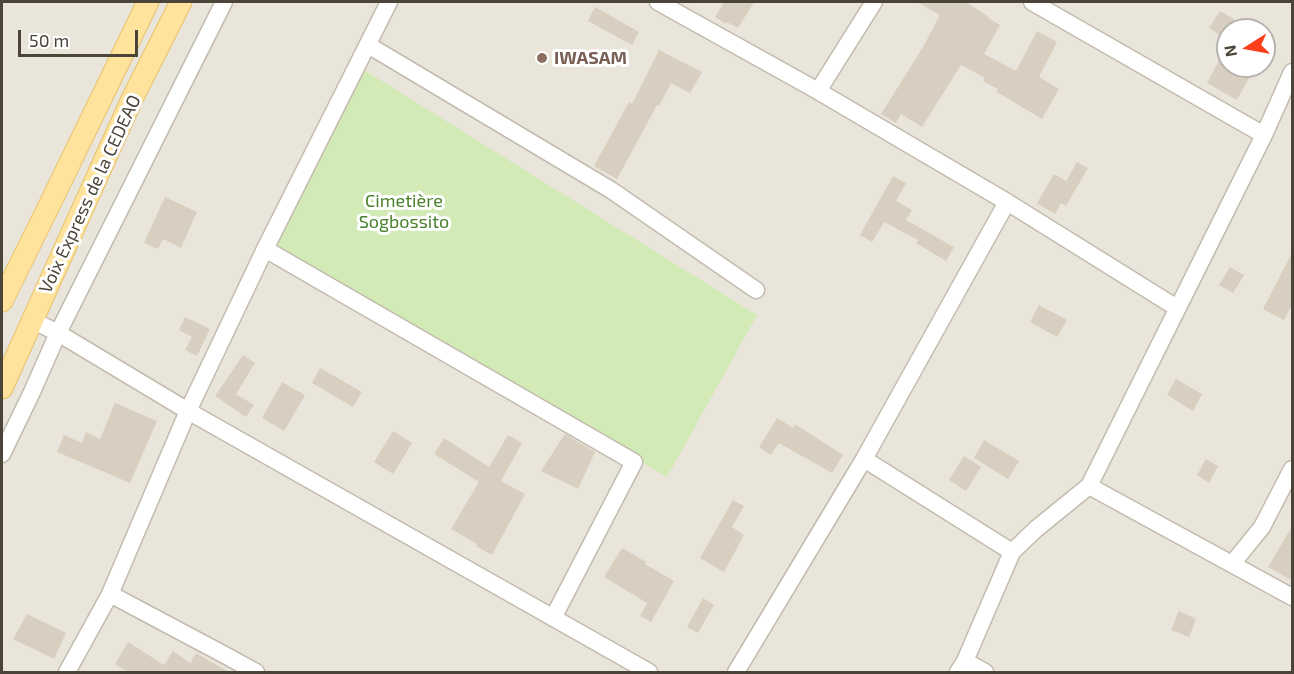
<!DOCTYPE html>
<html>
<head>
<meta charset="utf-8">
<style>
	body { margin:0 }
	#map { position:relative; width:1294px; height:674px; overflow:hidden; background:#f6f3ec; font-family:"Exo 2",sans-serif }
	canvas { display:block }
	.frame { position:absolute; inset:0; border:3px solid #4b4439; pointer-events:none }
	.north { position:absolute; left:1216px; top:18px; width:60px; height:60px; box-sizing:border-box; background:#fff; border:2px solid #b7b4b0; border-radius:50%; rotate:259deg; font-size:16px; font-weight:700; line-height:24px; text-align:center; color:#4b4439 }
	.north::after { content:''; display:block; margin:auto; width:21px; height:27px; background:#fc3f1d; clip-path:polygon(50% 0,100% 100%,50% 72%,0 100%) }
	.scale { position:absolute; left:18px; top:30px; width:120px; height:27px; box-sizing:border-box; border:3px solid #4b4439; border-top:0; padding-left:8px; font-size:18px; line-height:21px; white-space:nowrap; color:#4b4439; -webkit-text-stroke:4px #fff; paint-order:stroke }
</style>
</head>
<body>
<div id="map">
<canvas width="1294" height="674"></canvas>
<div class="frame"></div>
<div class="north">N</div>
<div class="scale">50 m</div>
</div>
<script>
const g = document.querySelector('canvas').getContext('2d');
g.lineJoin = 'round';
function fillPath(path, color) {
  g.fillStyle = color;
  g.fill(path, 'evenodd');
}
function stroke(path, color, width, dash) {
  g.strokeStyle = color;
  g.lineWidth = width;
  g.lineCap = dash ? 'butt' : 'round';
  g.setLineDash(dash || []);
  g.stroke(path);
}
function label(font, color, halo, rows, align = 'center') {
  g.font = font + ' "Exo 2",sans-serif';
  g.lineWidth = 6;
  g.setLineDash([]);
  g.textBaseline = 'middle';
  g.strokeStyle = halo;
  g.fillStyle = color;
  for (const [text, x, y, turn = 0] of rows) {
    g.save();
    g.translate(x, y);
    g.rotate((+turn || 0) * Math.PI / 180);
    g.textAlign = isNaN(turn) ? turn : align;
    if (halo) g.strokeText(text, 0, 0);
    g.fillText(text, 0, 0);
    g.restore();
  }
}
fillPath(new Path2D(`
	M 2,2 L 1292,2 L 1292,672 L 2,672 ZM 1228,30 L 1264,30 L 1264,66 L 1228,66 Z`), '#eae5da');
fillPath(new Path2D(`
	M 364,70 L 757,315 L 667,477 L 274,250 Z`), '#d2eab5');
fillPath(new Path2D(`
	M 724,2 L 754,2 L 738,28 L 727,22 L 726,24 L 715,17 Z
	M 917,2 L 966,2 L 989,17 L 988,18 L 1000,25 L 984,54 L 1016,71 L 1037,31 L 1057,42 L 1039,77 L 1059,89 L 1042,119 L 997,92 L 998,89 L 983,81 L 985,78 L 961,65 L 922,127 L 901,114 L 896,123 L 881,114 L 923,47 L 940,15 Z
	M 595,7 L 639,32 L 632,45 L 588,21 Z
	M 1220,11 L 1252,30 L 1228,30 L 1228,40 L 1209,28 Z
	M 1228,43 L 1228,66 L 1249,78 L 1237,100 L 1207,83 Z
	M 659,50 L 702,72 L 690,93 L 671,83 L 659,106 L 657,105 L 617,179 L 594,166 L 629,102 L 632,104 Z
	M 1077,162 L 1088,168 L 1066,206 L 1061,203 L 1055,214 L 1037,203 L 1054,174 L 1066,181 Z
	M 893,176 L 906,183 L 896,201 L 912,210 L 906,220 L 954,247 L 946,261 L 916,243 L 918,240 L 884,222 L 872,242 L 860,235 Z
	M 165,197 L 197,212 L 181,248 L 163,239 L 158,249 L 144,243 Z
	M 1293,251 L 1293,303 L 1284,320 L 1263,309 Z
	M 1230,267 L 1244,275 L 1233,293 L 1219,285 Z
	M 1039,305 L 1067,320 L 1057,337 L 1030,322 Z
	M 185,317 L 210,329 L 197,356 L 185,350 L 192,337 L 179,330 Z
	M 243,355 L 255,363 L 236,394 L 254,405 L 246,417 L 215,396 Z
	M 320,368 L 362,392 L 353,407 L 312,383 Z
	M 1176,379 L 1202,394 L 1193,411 L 1167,395 Z
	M 282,382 L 305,395 L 284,431 L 262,418 Z
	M 115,403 L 157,421 L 130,483 L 57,452 L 64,435 L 82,443 L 86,432 L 100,439 Z
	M 777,418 L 793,428 L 795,424 L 843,455 L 832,473 L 779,443 L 771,455 L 759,447 Z
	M 393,431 L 412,443 L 393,474 L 374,462 Z
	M 565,434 L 595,452 L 578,489 L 541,471 Z
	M 508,435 L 522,443 L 501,481 L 525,494 L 492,555 L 476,546 L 477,544 L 451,529 L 479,482 L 434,454 L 444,438 L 489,467 Z
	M 984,440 L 1019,461 L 1008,479 L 974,458 Z
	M 964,456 L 981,467 L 966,491 L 949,480 Z
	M 1206,459 L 1218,466 L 1209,483 L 1197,475 Z
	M 733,500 L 744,506 L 732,527 L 744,535 L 724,572 L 700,558 Z
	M 1293,525 L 1293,581 L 1268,567 Z
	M 622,548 L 646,562 L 645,564 L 674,581 L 651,622 L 640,616 L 647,603 L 604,577 Z
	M 703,598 L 714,605 L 698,633 L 687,627 Z
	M 1179,611 L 1196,619 L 1189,637 L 1171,630 Z
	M 27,614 L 66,633 L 54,659 L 13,639 Z
	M 128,642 L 164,665 L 173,651 L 190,663 L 196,653 L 229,672 L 128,672 L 115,664 Z`), '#d8cfc1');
const minor = new Path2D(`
	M 658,2 L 818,91 L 1007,202 L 1177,308
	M 1032,2 L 1264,135
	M 368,45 L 611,190 L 756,290
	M 818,91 L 874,2
	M 265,249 L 634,462 L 553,618
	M 32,320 L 58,333 L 188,411 L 649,672
	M 2,454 L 32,392 L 58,333 L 224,2
	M 864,459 L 1012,552
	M 1089,486 L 1292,597
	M 1232,564 L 1262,527 L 1292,469
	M 110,594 L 221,653 L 256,672
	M 965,661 L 985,672
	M 67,672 L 110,594 L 188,411 L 265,249 L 389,2
	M 736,672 L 864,459 L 1007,202
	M 958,672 L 965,661 L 1012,552 L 1036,529 L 1089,486 L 1264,135 L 1292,72`);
const major = new Path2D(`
	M 2,301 L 46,212 L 148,2
	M 2,388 L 132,99 L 181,2`);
stroke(minor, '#c2bbae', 19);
stroke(major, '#e6c16a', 23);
stroke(minor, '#fff', 16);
stroke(major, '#ffe39c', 21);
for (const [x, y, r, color] of [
	[542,58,6,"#8d6e63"]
]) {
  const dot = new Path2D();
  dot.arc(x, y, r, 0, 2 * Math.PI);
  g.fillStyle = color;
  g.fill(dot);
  stroke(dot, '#fff', 2);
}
label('bold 18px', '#785e54', '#fff', [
	["IWASAM",554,58]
], 'left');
label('18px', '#4b4439', '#fff', [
	["Voix Express de la CEDEAO",90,194,-65]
]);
label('18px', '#4a7f2a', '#fff', [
	["Cimetière",404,201],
	["Sogbossito",404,222]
]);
</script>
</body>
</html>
